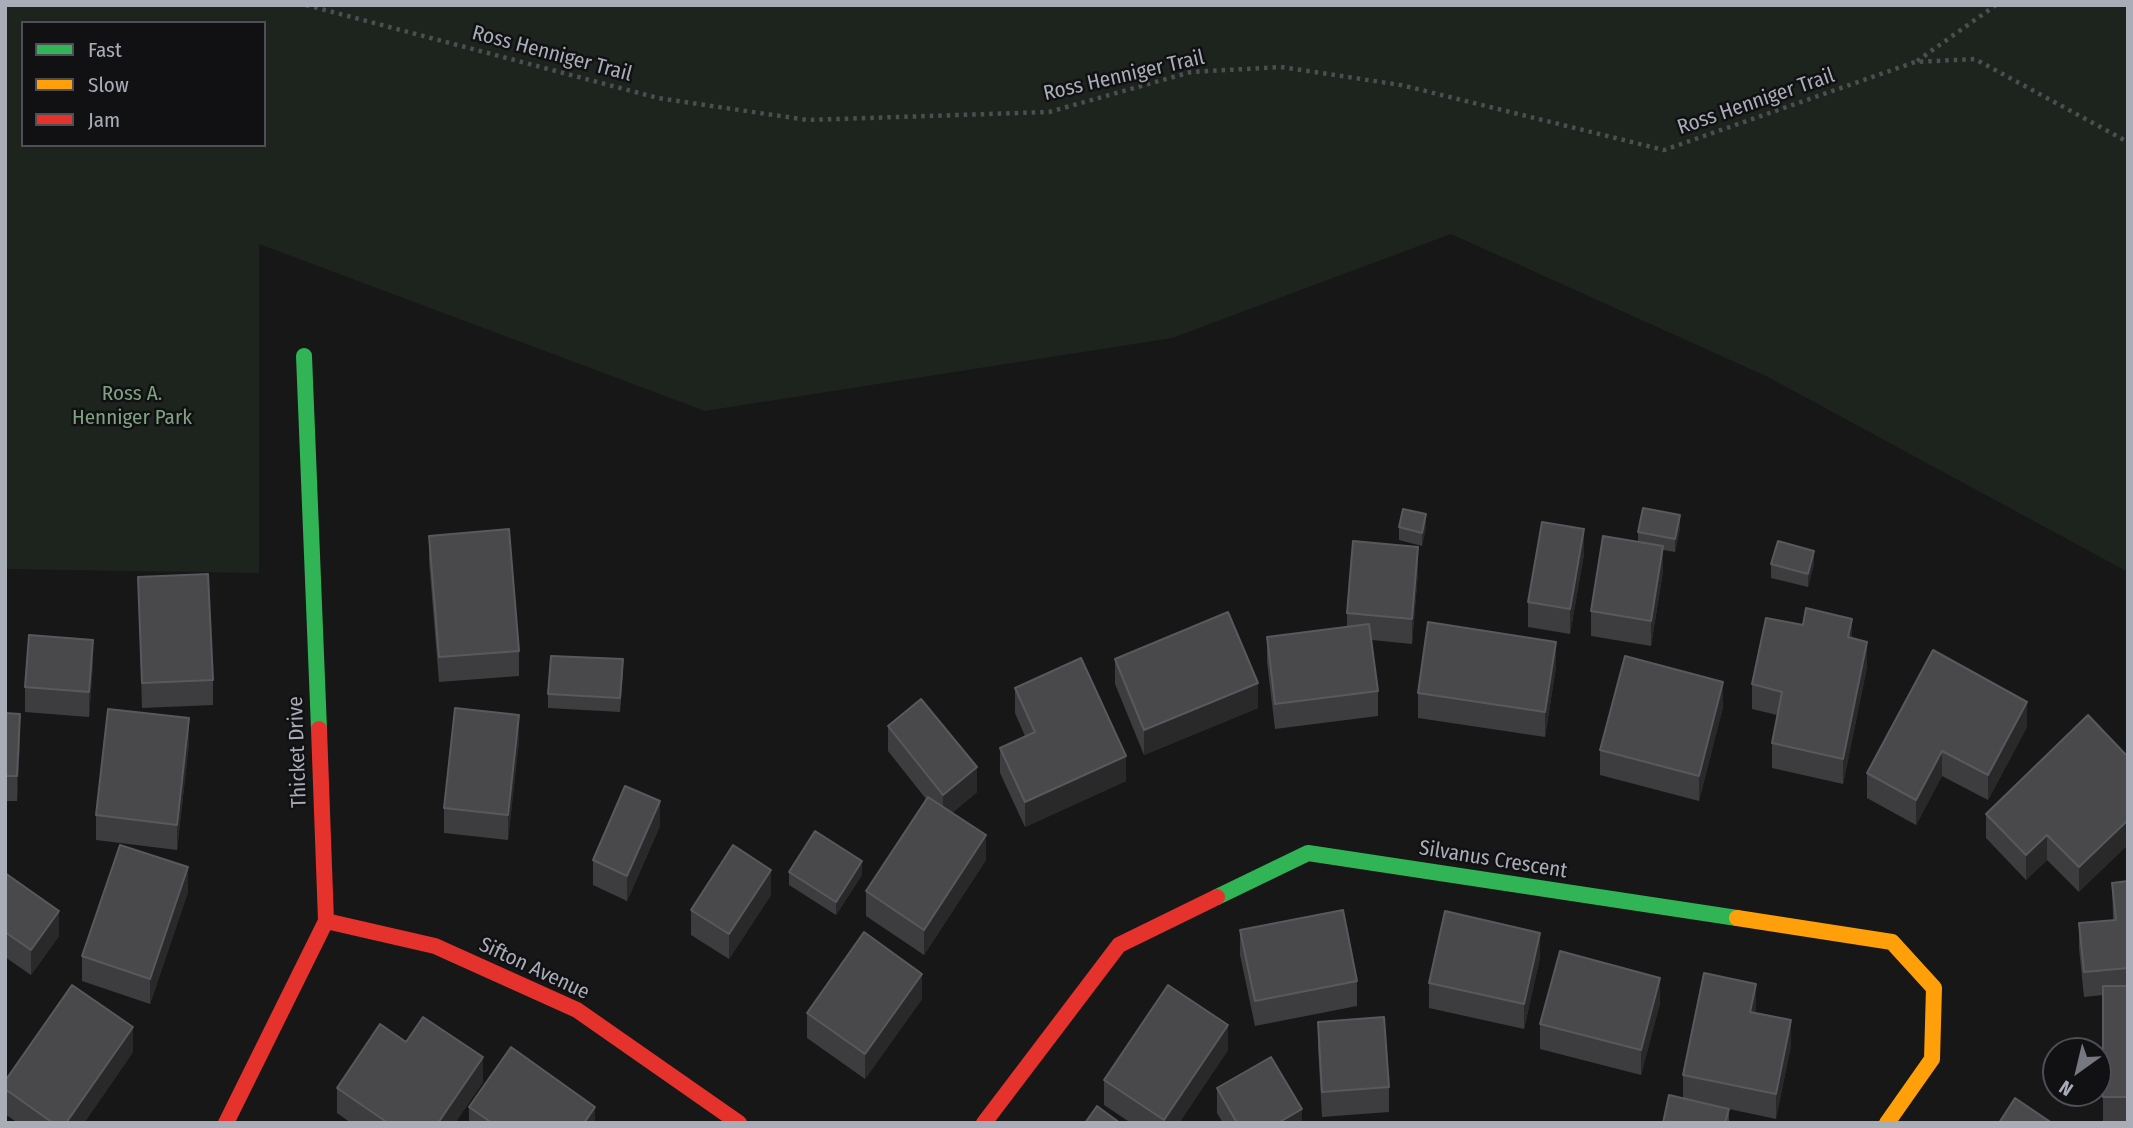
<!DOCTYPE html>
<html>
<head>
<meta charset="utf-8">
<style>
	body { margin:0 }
	#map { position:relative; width:2133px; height:1128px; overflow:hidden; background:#171717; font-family:"Fira Sans Condensed",sans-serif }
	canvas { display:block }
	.frame { position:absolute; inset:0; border:7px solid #a8adb8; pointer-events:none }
	.legend { position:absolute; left:21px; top:21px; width:245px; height:126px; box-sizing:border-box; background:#111113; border:2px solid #4d4f55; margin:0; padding:9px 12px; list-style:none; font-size:21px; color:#a8adb8 }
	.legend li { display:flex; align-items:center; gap:14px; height:35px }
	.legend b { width:35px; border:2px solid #4d4f55 }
	.north { position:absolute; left:2042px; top:1037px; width:70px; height:70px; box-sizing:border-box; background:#111113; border:2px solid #4d4f55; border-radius:50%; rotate:214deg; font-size:19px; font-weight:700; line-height:28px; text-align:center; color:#a8adb8 }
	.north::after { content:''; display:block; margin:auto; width:24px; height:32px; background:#757880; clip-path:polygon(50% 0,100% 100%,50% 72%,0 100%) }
</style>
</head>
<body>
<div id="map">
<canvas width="2133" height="1128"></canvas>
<div class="frame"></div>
<ul class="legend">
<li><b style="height:9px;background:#30b455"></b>Fast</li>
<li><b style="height:9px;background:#ff9f0a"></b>Slow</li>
<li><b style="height:9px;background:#e5322d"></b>Jam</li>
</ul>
<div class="north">N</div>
</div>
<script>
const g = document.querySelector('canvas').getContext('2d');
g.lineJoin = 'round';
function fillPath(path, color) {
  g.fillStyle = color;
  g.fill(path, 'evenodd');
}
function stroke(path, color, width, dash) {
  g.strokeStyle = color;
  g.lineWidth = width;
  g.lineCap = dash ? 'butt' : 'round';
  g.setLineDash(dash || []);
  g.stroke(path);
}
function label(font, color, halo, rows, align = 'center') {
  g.font = font + ' "Fira Sans Condensed",sans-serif';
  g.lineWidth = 5;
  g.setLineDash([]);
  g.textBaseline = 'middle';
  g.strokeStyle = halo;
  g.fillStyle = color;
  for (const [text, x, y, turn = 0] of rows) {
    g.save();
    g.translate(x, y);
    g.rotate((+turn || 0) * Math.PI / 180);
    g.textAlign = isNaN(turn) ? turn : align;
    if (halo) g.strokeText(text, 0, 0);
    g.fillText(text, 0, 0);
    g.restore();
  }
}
fillPath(new Path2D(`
	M 5,5 L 2128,5 L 2128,572 L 1768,377 L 1451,234 L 1172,338 L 705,411 L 259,244 L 259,573 L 5,569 ZM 23,23 L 264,23 L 264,145 L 23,145 Z`), '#1d241e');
stroke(new Path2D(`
	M 306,5 L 658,98 L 807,120 L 1049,112 L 1191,72 L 1281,67 L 1401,85 L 1664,150 L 1915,62 L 1975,59 L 2128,142
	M 1917,61 L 1996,5`), '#4d4e52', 4.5, [3.5, 5]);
stroke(new Path2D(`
	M 304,356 L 319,729
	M 1217,897 L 1308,853 L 1737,918`), '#30b455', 16);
stroke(new Path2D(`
	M 1737,918 L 1892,942 L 1934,988 L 1932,1059 L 1887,1123`), '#ff9f0a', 16);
stroke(new Path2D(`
	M 326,921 L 435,946 L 577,1010 L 739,1123
	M 226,1123 L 326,921 L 319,729
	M 984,1123 L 1119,945 L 1217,897`), '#e5322d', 16);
fillPath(new Path2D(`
	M 1399,527 L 1426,527 L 1422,546 L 1399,540 Z
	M 1680,528 L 1675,552 L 1663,550 L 1663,571 L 1651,646 L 1591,636 L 1591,611 L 1638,541 L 1638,532 Z
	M 429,536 L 519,651 L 519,676 L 439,682 L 429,561 Z
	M 1584,554 L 1570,634 L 1528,627 L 1528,602 Z
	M 1771,564 L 1814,564 L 1808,587 L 1771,578 Z
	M 1418,572 L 1412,644 L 1372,640 L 1378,691 L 1378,716 L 1275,729 L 1267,662 L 1267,637 L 1347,627 L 1347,613 Z
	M 138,577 L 213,680 L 213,705 L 142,708 Z
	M 1852,638 L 1867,667 L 1843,784 L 1772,768 L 1772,743 L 1777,715 L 1752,709 L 1752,684 Z
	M 1115,659 L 1258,708 L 1144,755 L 1115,684 Z
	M 93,665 L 89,717 L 25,712 L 25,687 Z
	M 1556,667 L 1545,737 L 1418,718 L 1418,693 Z
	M 623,673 L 620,712 L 548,708 L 548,694 Z
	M 1015,688 L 1126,781 L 1025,827 L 1000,773 L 1000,748 L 1025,736 L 1015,713 Z
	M 1723,707 L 1699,801 L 1600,775 L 1600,750 Z
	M 5,713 L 20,739 L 17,801 L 5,801 Z
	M 2088,715 L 2079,892 L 2047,860 L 2026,880 L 1986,838 L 1986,814 Z
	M 888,726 L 977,792 L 952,813 L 986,860 L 924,955 L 866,916 L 866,891 L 926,799 L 888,751 Z
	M 2027,727 L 1988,800 L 1942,776 L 1916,825 L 1867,798 L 1867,773 Z
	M 519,740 L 508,840 L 444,833 L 444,808 Z
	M 189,743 L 177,850 L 96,840 L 96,815 Z
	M 660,826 L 627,901 L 593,885 L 593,860 Z
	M 789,872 L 862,875 L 836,915 L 789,885 Z
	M 5,873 L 59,936 L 31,975 L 5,957 Z
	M 2128,881 L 2128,1122 L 2103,1122 L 2103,995 L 2084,997 L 2079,948 L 2079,923 L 2113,920 L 2112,883 Z
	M 188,892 L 150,1004 L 82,981 L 82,956 Z
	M 771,895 L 729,959 L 691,935 L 691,910 Z
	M 1240,930 L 1357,981 L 1357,1006 L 1255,1026 L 1240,955 Z
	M 1540,958 L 1524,1029 L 1429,1008 L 1429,983 Z
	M 922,999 L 865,1079 L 807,1038 L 807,1013 Z
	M 1660,1003 L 1641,1075 L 1540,1049 L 1540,1024 Z
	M 1756,1009 L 1755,1013 L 1791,1045 L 1776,1119 L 1729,1109 L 1729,1123 L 1683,1098 L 1683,1075 Z
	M 1318,1022 L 1389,1087 L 1389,1112 L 1322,1117 L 1318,1047 Z
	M 406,1042 L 483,1082 L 455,1123 L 351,1123 L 337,1113 L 337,1088 Z
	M 1228,1050 L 1179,1123 L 1131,1123 L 1104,1105 L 1104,1080 Z
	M 133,1052 L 84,1123 L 18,1123 L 5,1114 L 5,1081 Z
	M 1217,1088 L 1302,1123 L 1223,1123 L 1217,1113 Z
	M 469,1107 L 595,1123 L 469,1123 Z`), '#3d3d3f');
fillPath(new Path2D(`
	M 1426,514 L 1426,527 L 1422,546 L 1422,533 Z
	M 1680,515 L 1680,528 L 1675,552 L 1675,539 Z
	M 1584,529 L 1584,554 L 1570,634 L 1570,609 Z
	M 1663,546 L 1663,571 L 1651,646 L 1651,621 Z
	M 1418,547 L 1418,572 L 1412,644 L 1412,619 Z
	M 1814,551 L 1814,564 L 1808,587 L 1808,574 Z
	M 1852,619 L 1852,644 L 1848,637 Z
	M 93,640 L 93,665 L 89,717 L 89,692 Z
	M 1556,642 L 1556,667 L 1545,737 L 1545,712 Z
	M 1867,642 L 1867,667 L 1843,784 L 1843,759 Z
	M 1723,682 L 1723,707 L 1699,801 L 1699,776 Z
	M 1258,683 L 1258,708 L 1144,755 L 1144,730 Z
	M 2027,702 L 2027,727 L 1988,800 L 1988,775 Z
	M 20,714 L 20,739 L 17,801 L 17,776 Z
	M 519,715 L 519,740 L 508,840 L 508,815 Z
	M 189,718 L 189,743 L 177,850 L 177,825 Z
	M 1942,751 L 1942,776 L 1916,825 L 1916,800 Z
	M 1126,756 L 1126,781 L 1025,827 L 1025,802 Z
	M 977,767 L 977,792 L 943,820 L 943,795 Z
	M 660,801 L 660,826 L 627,901 L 627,876 Z
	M 2128,820 L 2128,845 L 2079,892 L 2079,867 Z
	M 986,835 L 986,860 L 924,955 L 924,930 Z
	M 2047,835 L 2047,860 L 2026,880 L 2026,855 Z
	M 862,861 L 862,875 L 836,915 L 836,902 Z
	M 188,867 L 188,892 L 150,1004 L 150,979 Z
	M 771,870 L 771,895 L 729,959 L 729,934 Z
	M 59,911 L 59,936 L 31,975 L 31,950 Z
	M 1540,933 L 1540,958 L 1524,1029 L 1524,1004 Z
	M 922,974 L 922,999 L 865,1079 L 865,1054 Z
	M 1660,978 L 1660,1003 L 1641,1075 L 1641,1050 Z
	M 1756,984 L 1756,1009 L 1750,1037 L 1750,1012 Z
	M 1791,1020 L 1791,1045 L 1776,1119 L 1776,1094 Z
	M 1228,1025 L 1228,1050 L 1179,1123 L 1164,1123 L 1164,1120 Z
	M 133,1027 L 133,1052 L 84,1123 L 66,1123 Z
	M 483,1057 L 483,1082 L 455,1123 L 438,1123 Z
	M 595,1107 L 595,1123 L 584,1123 Z
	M 1302,1109 L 1302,1123 L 1278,1123 Z`), '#29292a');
const building = new Path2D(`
	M 1643,508 L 1680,515 L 1675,539 L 1638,532 Z
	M 1403,509 L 1426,514 L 1422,533 L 1399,527 Z
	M 1542,522 L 1584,529 L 1570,609 L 1528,602 Z
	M 509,529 L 519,651 L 439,657 L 429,536 Z
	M 1603,536 L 1663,546 L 1651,621 L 1591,611 Z
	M 1353,541 L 1418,547 L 1412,619 L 1347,613 Z
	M 1778,541 L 1814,551 L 1808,574 L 1771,564 Z
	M 208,574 L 213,680 L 142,683 L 138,577 Z
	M 1806,608 L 1852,619 L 1848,637 L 1867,642 L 1843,759 L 1772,743 L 1782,692 L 1752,684 L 1766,618 L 1803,625 Z
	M 1228,612 L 1258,683 L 1144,730 L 1115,659 Z
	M 1428,622 L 1556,642 L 1545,712 L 1418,693 Z
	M 1369,624 L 1378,691 L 1275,704 L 1267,637 Z
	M 29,635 L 93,640 L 89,692 L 25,687 Z
	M 1933,650 L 2027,702 L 1988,775 L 1942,751 L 1916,800 L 1867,773 Z
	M 551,656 L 623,659 L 620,698 L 548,694 Z
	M 1625,656 L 1723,682 L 1699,776 L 1600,750 Z
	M 1081,658 L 1126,756 L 1025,802 L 1000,748 L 1035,732 L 1015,688 Z
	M 921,699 L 977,767 L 943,795 L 888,726 Z
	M 455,708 L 519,715 L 508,815 L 444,808 Z
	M 108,709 L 189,718 L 177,825 L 96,815 Z
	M 5,713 L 20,714 L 17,776 L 5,776 Z
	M 2088,715 L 2128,757 L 2128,820 L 2079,867 L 2047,835 L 2026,855 L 1986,814 Z
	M 625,786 L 660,801 L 627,876 L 593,860 Z
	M 928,797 L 986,835 L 924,930 L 866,891 Z
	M 815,831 L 862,861 L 836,902 L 789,872 Z
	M 120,845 L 188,867 L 150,979 L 82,956 Z
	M 733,845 L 771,870 L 729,934 L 691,910 Z
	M 5,873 L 59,911 L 31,950 L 5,932 Z
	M 2128,881 L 2128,968 L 2084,972 L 2079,923 L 2116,920 L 2112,883 Z
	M 1343,910 L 1357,981 L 1255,1001 L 1240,930 Z
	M 1445,911 L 1540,933 L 1524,1004 L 1429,983 Z
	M 864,932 L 922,974 L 865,1054 L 807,1013 Z
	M 1560,951 L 1660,978 L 1641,1050 L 1540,1024 Z
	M 1704,973 L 1756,984 L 1750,1012 L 1791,1020 L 1776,1094 L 1683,1075 Z
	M 72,985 L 133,1027 L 66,1123 L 53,1123 L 5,1089 L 5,1081 Z
	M 1168,985 L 1228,1025 L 1164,1120 L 1104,1080 Z
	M 2103,986 L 2128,986 L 2128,1097 L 2103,1097 Z
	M 423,1017 L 483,1057 L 438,1123 L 388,1123 L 337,1088 L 380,1024 L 406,1042 Z
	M 1384,1017 L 1389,1087 L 1322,1092 L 1318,1022 Z
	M 511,1047 L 595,1107 L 584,1123 L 492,1123 L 469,1107 Z
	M 1271,1057 L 1302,1109 L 1278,1123 L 1237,1123 L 1217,1088 Z
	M 1669,1095 L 1729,1109 L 1725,1123 L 1663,1123 Z
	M 2015,1098 L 2052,1123 L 1999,1123 Z
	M 1097,1106 L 1120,1123 L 1085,1123 Z`);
fillPath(building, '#49494c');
stroke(building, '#58595d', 2);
label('21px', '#a8adb8', '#111113', [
	["Ross Henniger Trail",552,54,15],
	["Ross Henniger Trail",1124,76,-13],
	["Ross Henniger Trail",1756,102,-19],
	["Thicket Drive",298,752,-92],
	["Silvanus Crescent",1493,860,9],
	["Sifton Avenue",534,969,25]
]);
label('21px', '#7fa381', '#111113', [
	["Ross A.",132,394],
	["Henniger Park",132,418]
]);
</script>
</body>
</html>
